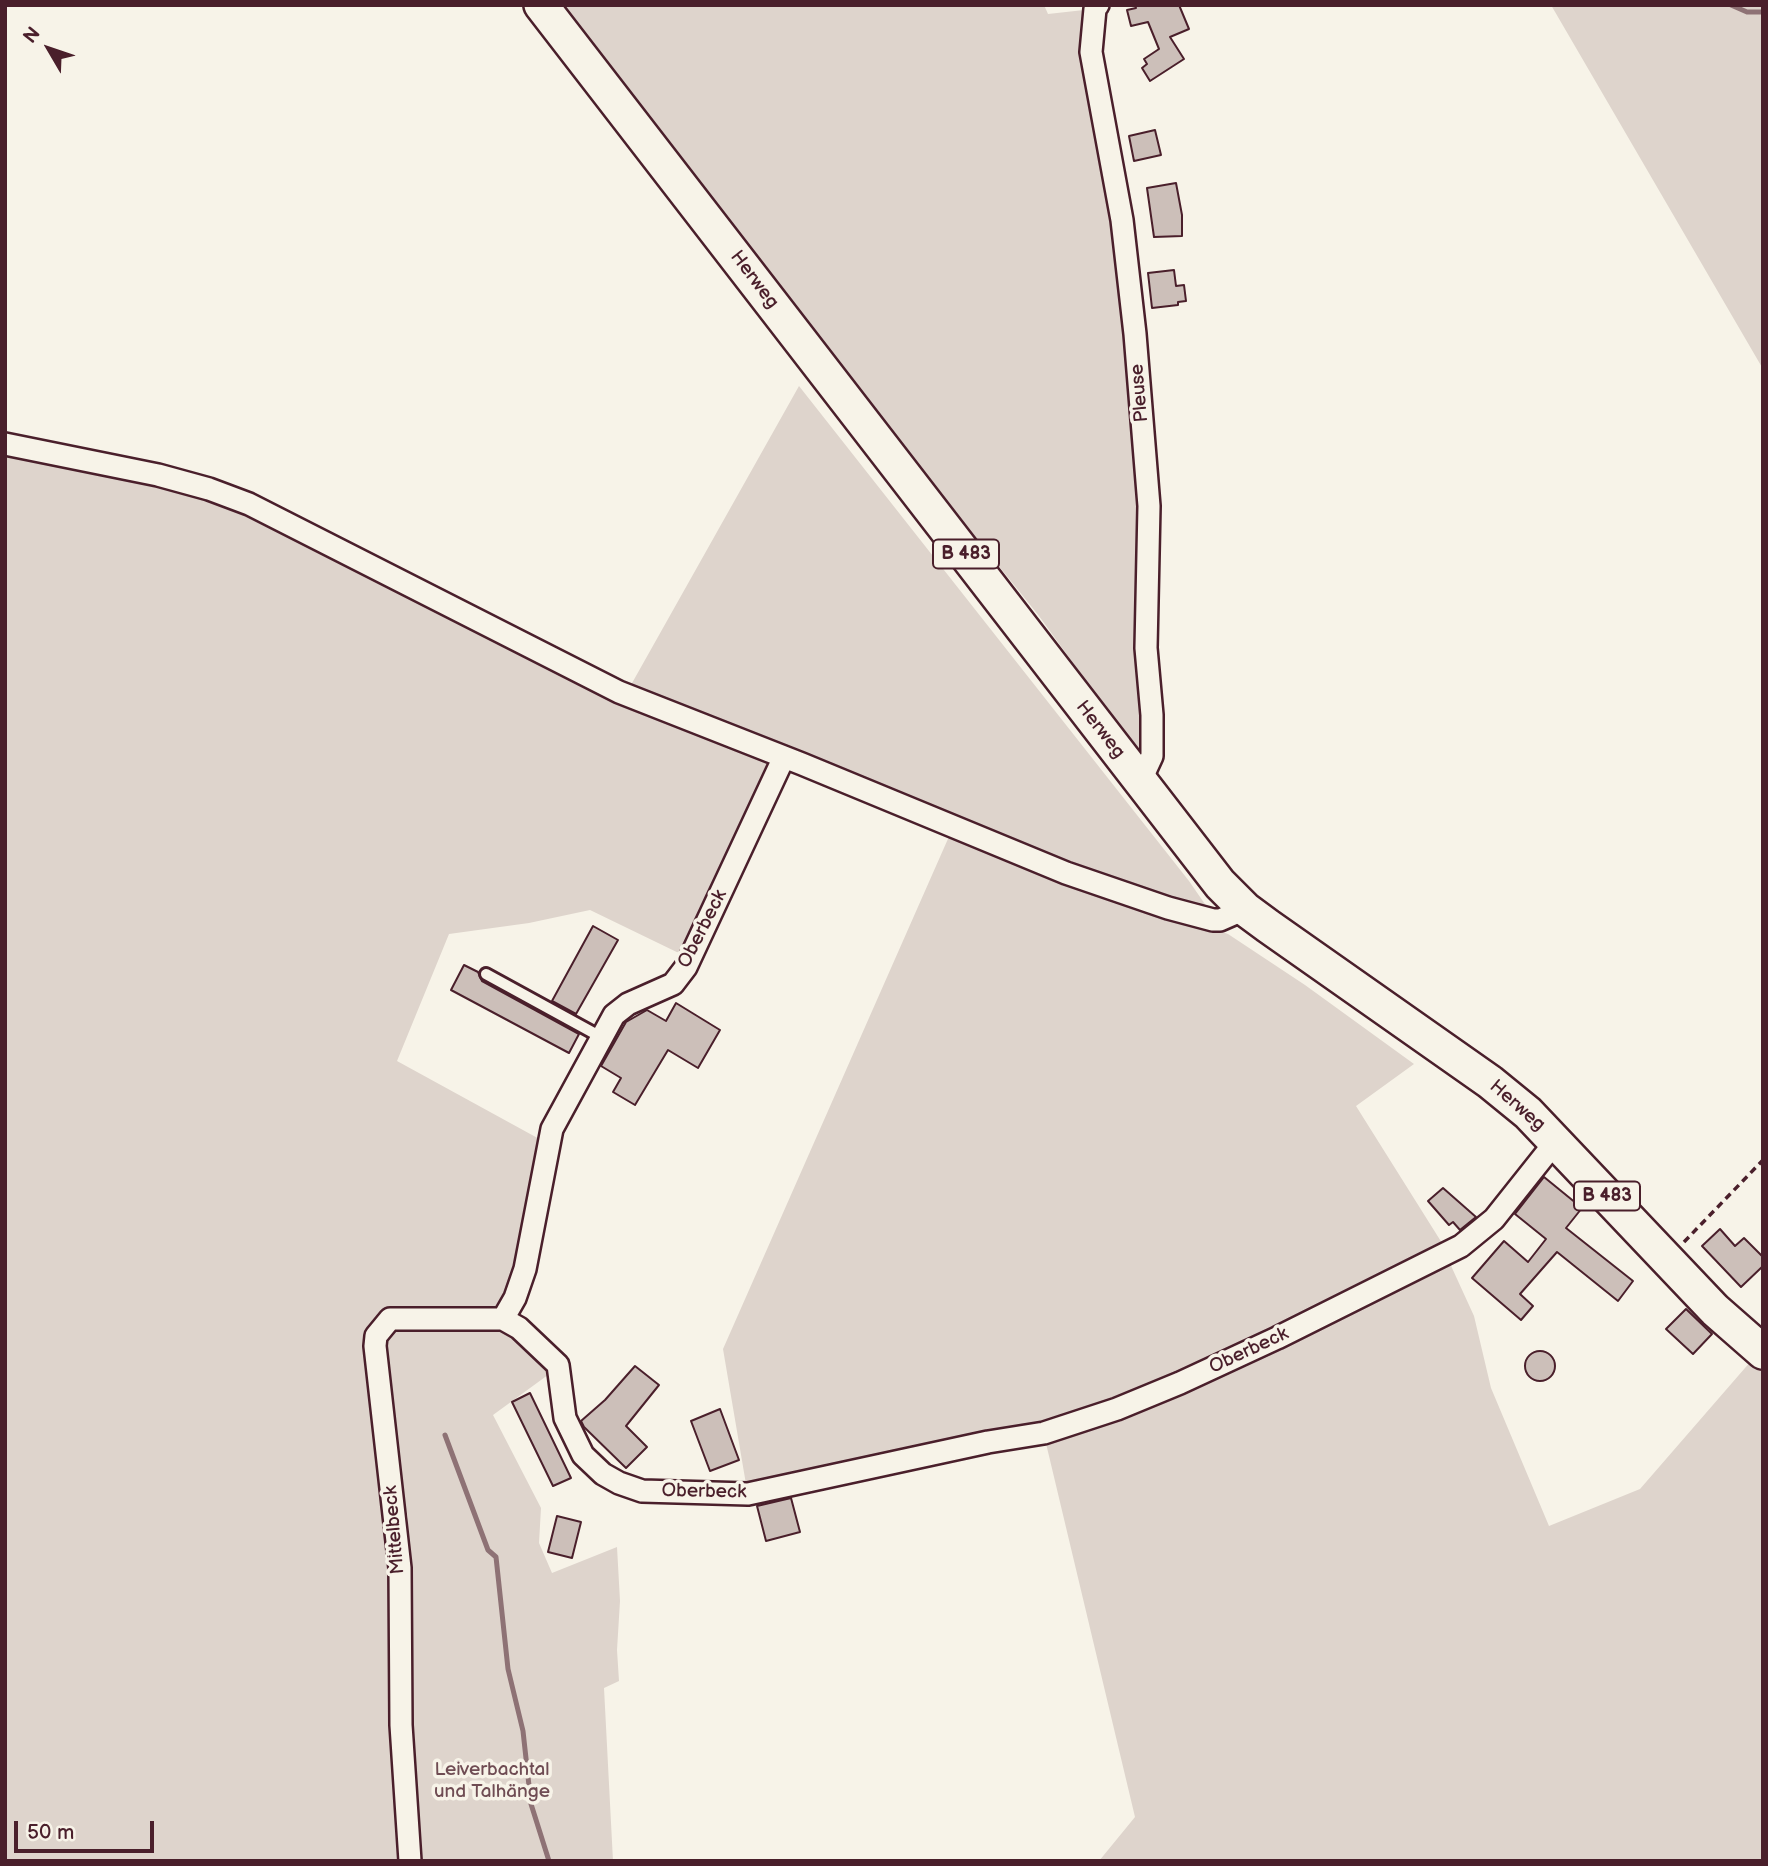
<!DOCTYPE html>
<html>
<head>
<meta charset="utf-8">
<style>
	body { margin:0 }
	#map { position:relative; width:1768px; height:1866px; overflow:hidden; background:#f7f3e8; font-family:"Balsamiq Sans",sans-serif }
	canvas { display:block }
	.frame { position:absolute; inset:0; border:7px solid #4a1f2b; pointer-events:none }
	.north { position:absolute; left:14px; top:14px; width:70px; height:70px; -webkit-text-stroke:5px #f7f3e8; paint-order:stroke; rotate:309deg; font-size:19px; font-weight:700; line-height:28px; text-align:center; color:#4a1f2b }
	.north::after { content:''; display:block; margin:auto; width:24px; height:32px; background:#4a1f2b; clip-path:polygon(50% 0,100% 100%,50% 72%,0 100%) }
	.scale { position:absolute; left:14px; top:1821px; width:140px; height:32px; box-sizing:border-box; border:4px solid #4a1f2b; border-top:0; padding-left:9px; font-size:21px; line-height:24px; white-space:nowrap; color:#4a1f2b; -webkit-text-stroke:5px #f7f3e8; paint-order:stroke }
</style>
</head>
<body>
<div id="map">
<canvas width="1768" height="1866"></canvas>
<div class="frame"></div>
<div class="north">N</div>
<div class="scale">50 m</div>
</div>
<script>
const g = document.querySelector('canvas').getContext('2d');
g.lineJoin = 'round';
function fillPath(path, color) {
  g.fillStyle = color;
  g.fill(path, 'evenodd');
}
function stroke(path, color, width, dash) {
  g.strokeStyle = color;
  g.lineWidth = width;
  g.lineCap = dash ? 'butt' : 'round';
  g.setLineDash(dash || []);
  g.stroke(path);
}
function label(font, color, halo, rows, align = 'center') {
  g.font = font + ' "Balsamiq Sans",sans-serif';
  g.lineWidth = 7;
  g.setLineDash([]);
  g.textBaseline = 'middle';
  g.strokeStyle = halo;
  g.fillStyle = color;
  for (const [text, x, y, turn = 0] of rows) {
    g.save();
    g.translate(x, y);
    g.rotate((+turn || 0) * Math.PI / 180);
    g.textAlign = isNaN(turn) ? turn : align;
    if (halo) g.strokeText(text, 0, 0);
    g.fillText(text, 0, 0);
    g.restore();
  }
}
fillPath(new Path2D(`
	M 561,5 L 1044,5 L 1048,14 L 1093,9 L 1132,338 L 1148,716 L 1141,757 L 1039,616 L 759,268 Z
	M 1551,5 L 1763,5 L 1763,369 Z
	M 799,386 L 1189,881 L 1209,910 L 1125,890 L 627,692 Z
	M 5,449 L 121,469 L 214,496 L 346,556 L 639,706 L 776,763 L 687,957 L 590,910 L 529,923 L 449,934 L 397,1061 L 543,1141 C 538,1182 531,1287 503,1315 L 424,1313 L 390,1316 L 388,1318 L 413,1324 L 508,1325 L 534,1349 L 552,1372 L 493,1415 L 541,1508 L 539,1543 L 552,1573 L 617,1547 L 620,1601 L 617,1650 L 619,1681 L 604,1688 L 613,1861 L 413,1861 L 413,1829 L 404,1722 L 405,1577 L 408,1517 L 388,1432 L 384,1322 L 376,1329 L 372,1343 L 397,1568 L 398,1725 L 406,1861 L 5,1861 Z
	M 951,832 L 1228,934 L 1305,985 L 1414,1064 L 1356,1106 L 1447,1251 L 1117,1406 L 747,1490 L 723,1349 Z
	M 1447,1257 L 1474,1316 L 1491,1388 L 1549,1526 L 1640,1489 L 1758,1353 L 1763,1357 L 1763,1861 L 1099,1861 L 1135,1817 L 1044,1435 Z`), '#ded4cc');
stroke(new Path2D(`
	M 1731,5 L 1747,12 L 1763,12
	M 445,1435 L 488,1550 L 496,1557 L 508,1669 L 523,1731 L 531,1804 L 549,1861`), '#8e7275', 5);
const building = new Path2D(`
	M 1135,5 L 1179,5 L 1189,29 L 1170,37 L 1184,59 L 1150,81 L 1142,68 L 1147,64 L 1144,59 L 1159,49 L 1148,22 L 1131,26 L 1127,10 L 1136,8 Z
	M 1155,130 L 1161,155 L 1134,161 L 1129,136 Z
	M 1176,183 L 1182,215 L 1182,236 L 1154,237 L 1147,188 Z
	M 1174,270 L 1176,286 L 1184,285 L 1186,301 L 1178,302 L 1178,305 L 1152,308 L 1148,273 Z
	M 593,926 L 618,940 L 576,1014 L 552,1001 Z
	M 464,965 L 478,972 L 482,981 L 579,1034 L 569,1053 L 451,990 Z
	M 676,1003 L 720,1030 L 698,1068 L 668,1050 L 635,1105 L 613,1092 L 621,1078 L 601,1066 L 626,1022 L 647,1010 L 666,1021 Z
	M 1544,1177 L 1582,1208 L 1566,1228 L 1633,1281 L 1618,1301 L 1557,1252 L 1520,1294 L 1533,1306 L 1521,1320 L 1472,1278 L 1504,1241 L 1528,1262 L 1546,1239 L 1515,1214 Z
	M 1443,1188 L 1476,1217 L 1460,1230 L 1453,1222 L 1449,1225 L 1428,1201 Z
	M 1720,1229 L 1735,1246 L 1744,1238 L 1763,1257 L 1763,1266 L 1741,1287 L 1702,1246 Z
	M 1686,1309 L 1712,1334 L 1693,1354 L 1666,1329 Z
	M1525 1366a15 15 0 1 1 30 0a15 15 0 1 1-30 0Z
	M 635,1366 L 659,1385 L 626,1426 L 647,1447 L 626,1468 L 584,1427 L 581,1421 L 605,1400 Z
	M 530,1393 L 571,1478 L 553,1486 L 512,1402 Z
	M 720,1409 L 739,1460 L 710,1471 L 691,1421 Z
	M 791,1498 L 800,1532 L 766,1541 L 757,1506 Z
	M 557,1516 L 581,1522 L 572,1558 L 548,1552 Z`);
fillPath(building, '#ccbfb9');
stroke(building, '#4a1f2b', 2);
const lane = new Path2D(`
	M 486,974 L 601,1037`);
const street = new Path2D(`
	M 1098,5 L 1095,9 L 1091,52 L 1122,220 L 1135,334 L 1149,506 L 1146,648 L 1152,715 L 1152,756 L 1140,782
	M 5,444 L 158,475 L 209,489 L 249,504 L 619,692 L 802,764 L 1066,873 L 1168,908 L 1213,920 L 1220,920 L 1245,909
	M 784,757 L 686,967 L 673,984 L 628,1004 L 614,1015 L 552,1129 L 525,1269 L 515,1298 L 503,1319 L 519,1328 L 558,1365 L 565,1418 L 583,1455 L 603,1474 L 619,1483 L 642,1491 L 748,1494 L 988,1442 L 1044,1433 L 1117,1409 L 1180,1383 L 1277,1338 L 1461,1246 L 1494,1219 L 1556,1141
	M 410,1861 L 401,1725 L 400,1568 L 375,1346 L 376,1336 L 390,1319 L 503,1319`);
const primary = new Path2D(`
	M 541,5 L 1220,884 L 1245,909 L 1268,926 L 1490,1082 L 1528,1113 L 1715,1310 L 1763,1352`);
stroke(lane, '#4a1f2b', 16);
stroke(street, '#4a1f2b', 26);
stroke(primary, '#4a1f2b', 38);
stroke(new Path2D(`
	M 1684,1242 L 1763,1160`), '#4a1f2b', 3.5, [7, 5]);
stroke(lane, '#f7f3e8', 10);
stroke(street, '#f7f3e8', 21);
stroke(primary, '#f7f3e8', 33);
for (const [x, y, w] of [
	[966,554,66],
	[1607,1196,66]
]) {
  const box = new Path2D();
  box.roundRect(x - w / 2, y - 14.5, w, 29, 5);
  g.fillStyle = '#f7f3e8';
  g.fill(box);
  stroke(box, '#4a1f2b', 2);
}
label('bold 18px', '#4a1f2b', null, [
	["B 483",966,554],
	["B 483",1607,1196]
]);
label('19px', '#4a1f2b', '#f7f3e8', [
	["Herweg",754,280,53],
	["Pleuse",1140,393,-95],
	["Herweg",1100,730,52],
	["Oberbeck",703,929,-63],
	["Herweg",1517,1106,41],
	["Oberbeck",1249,1351,-25],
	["Oberbeck",704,1492,1],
	["Mittelbeck",395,1530,-95]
]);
label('19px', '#6f4c53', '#f7f3e8', [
	["Leiverbachtal",492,1770],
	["und Talhänge",492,1792]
]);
</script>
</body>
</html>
